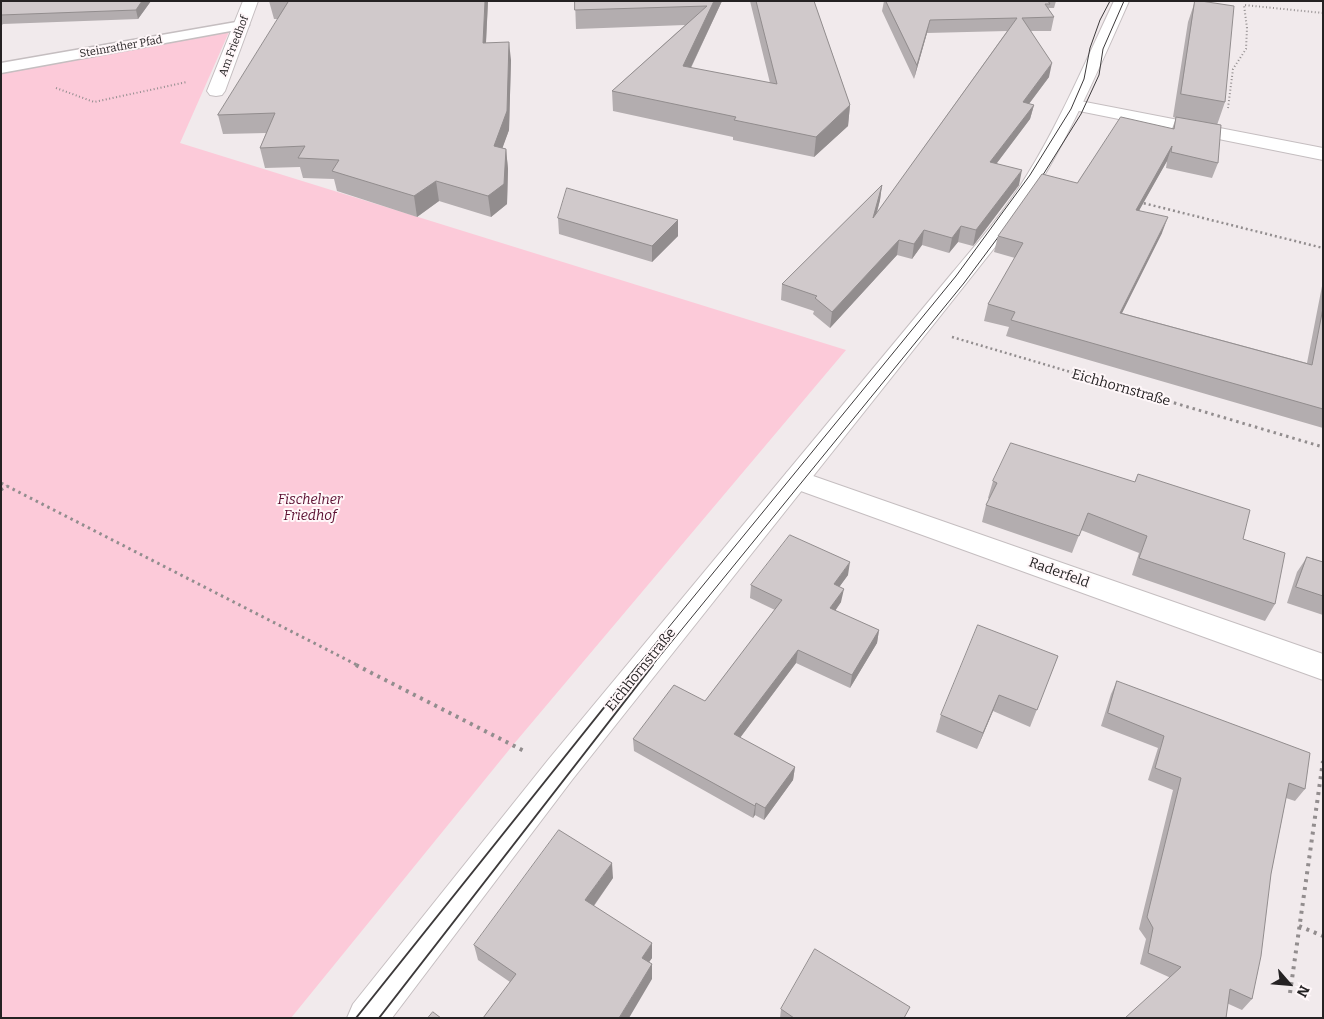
<!DOCTYPE html>
<html>
<head>
<meta charset="utf-8">
<style>
	body { margin:0 }
	#map { position:relative; width:1324px; height:1019px; overflow:hidden; background:#f1eaec; font-family:Bitter,serif }
	canvas { display:block }
	.frame { position:absolute; inset:0; border:2px solid #252223; pointer-events:none }
	.north { position:absolute; left:1264px; top:959px; width:50px; height:50px; -webkit-text-stroke:4px #fff7f9; paint-order:stroke; rotate:117deg; font-size:14px; font-weight:700; line-height:20px; text-align:center; color:#252223 }
	.north::after { content:''; display:block; margin:auto; width:18px; height:22px; background:#252223; clip-path:polygon(50% 0,100% 100%,50% 72%,0 100%) }
</style>
</head>
<body>
<div id="map">
<canvas width="1324" height="1019"></canvas>
<div class="frame"></div>
<div class="north">N</div>
</div>
<script>
const g = document.querySelector('canvas').getContext('2d');
g.lineJoin = 'round';
function fillPath(path, color) {
  g.fillStyle = color;
  g.fill(path, 'evenodd');
}
function stroke(path, color, width, dash) {
  g.strokeStyle = color;
  g.lineWidth = width;
  g.lineCap = dash ? 'butt' : 'round';
  g.setLineDash(dash || []);
  g.stroke(path);
}
function label(font, color, halo, rows, align = 'center') {
  g.font = font + ' Bitter,serif';
  g.lineWidth = 4;
  g.setLineDash([]);
  g.textBaseline = 'middle';
  g.strokeStyle = halo;
  g.fillStyle = color;
  for (const [text, x, y, turn = 0] of rows) {
    g.save();
    g.translate(x, y);
    g.rotate((+turn || 0) * Math.PI / 180);
    g.textAlign = isNaN(turn) ? turn : align;
    if (halo) g.strokeText(text, 0, 0);
    g.fillText(text, 0, 0);
    g.restore();
  }
}
fillPath(new Path2D(`
	M 229,32 L 180,143 L 846,350 L 513,745 L 291,1018 L 1,1018 L 1,73 Z`), '#fccad9');
const service = new Path2D(`
	M 242,21 L 247,22 L 249,25 L 247,28 L 1,73 L 1,63 Z`);
const minor = new Path2D(`
	M 243,1 L 258,1 L 225,91 L 222,95 L 216,96 L 210,95 L 207,91 Z
	M 1075,100 L 1323,148 L 1323,160 L 1069,109 L 1066,105 L 1069,101 Z
	M 796,470 L 1323,654 L 1323,680 L 787,486 L 783,479 L 787,472 Z`);
const tertiary = new Path2D(`
	M 1114,1 L 1129,1 C 1093,82 1060,160 1007,232 L 572,780 L 392,1018 L 347,1018 L 353,1004 L 548,760 L 953,272 C 979,241 1006,210 1027,175 C 1061,120 1086,60 1114,1 Z`);
stroke(service, '#c5bec0', 3);
stroke(minor, '#c5bec0', 2);
stroke(tertiary, '#c5bec0', 2);
stroke(new Path2D(`
	M 56,88 L 94,102 L 187,82
	M 1228,108 L 1233,69 L 1246,49 L 1247,28 L 1244,5 L 1323,13`), '#928d8e', 2, [1, 2.5]);
stroke(new Path2D(`
	M 1139,202 L 1323,248
	M 952,337 L 1128,389`), '#928d8e', 2.5, [2, 3]);
stroke(new Path2D(`
	M 1124,388 L 1323,447
	M 1,483 L 359,666
	M 1,490 L 7,486`), '#928d8e', 3, [2.5, 4]);
stroke(new Path2D(`
	M 356,665 L 526,752
	M 1299,926 L 1323,936
	M 1290,993 L 1323,761`), '#928d8e', 4, [3, 5]);
fillPath(service, '#fff');
fillPath(minor, '#fff');
fillPath(tertiary, '#fff');
stroke(new Path2D(`
	M 1036,186 L 1081,114 L 1099,75 L 1103,49 L 1124,1
	M 637,666 L 956,276 L 1030,175 L 1071,109 L 1084,79 L 1090,48 L 1100,20 L 1110,1
	M 652,666 L 964,283 L 1005,228`), '#3d3a3b', 1);
stroke(new Path2D(`
	M 356,1018 L 638,665
	M 379,1018 L 653,665`), '#3d3a3b', 2);
fillPath(new Path2D(`
	M 1,1 L 151,1 L 138,19 L 3,24 L 1,26 Z
	M 269,1 L 488,1 L 486,43 L 511,60 L 509,130 L 502,148 L 506,149 L 508,169 L 507,204 L 491,217 L 439,201 L 417,217 L 337,191 L 334,179 L 303,178 L 300,167 L 265,168 L 260,148 L 266,133 L 223,134 L 218,115 L 278,19 L 274,19 Z
	M 575,1 L 722,1 L 691,68 L 770,83 L 750,1 L 814,1 L 850,105 L 848,126 L 814,157 L 733,140 L 733,137 L 613,111 L 612,91 L 685,25 L 576,29 Z
	M 884,1 L 1056,1 L 1054,8 L 1049,8 L 1049,10 L 1054,17 L 1051,31 L 1031,31 L 1049,77 L 1029,104 L 1034,105 L 1030,119 L 997,163 L 1019,185 L 973,246 L 958,242 L 949,253 L 922,245 L 912,259 L 897,255 L 830,328 L 813,314 L 814,311 L 781,300 L 782,284 L 882,185 L 880,200 L 877,213 L 1007,31 L 927,33 L 914,79 L 882,11 Z
	M 1195,1 L 1225,102 L 1217,125 L 1218,163 L 1212,178 L 1166,168 L 1167,161 L 1139,210 L 1162,233 L 1122,313 L 1307,363 L 1323,281 L 1323,428 L 1006,336 L 1009,327 L 984,321 L 988,304 L 1015,258 L 994,252 L 998,236 L 1077,183 L 1172,129 L 1176,118 L 1173,117 L 1188,22 Z
	M 558,218 L 678,220 L 678,236 L 652,262 L 559,234 Z
	M 993,481 L 1243,539 L 1275,604 L 1265,621 L 1132,575 L 1139,553 L 1081,530 L 1072,553 L 982,522 L 986,505 L 989,499 L 988,498 Z
	M 1307,557 L 1323,562 L 1323,615 L 1287,603 L 1297,572 Z
	M 848,575 L 839,587 L 841,602 L 835,611 L 879,630 L 877,643 L 850,688 L 796,663 L 740,738 L 795,767 L 793,780 L 764,820 L 755,815 L 753,818 L 634,751 L 633,739 L 705,701 L 775,610 L 750,598 L 751,585 Z
	M 1058,656 L 1030,727 L 993,711 L 977,749 L 936,732 L 941,715 Z
	M 1117,681 L 1305,789 L 1295,801 L 1286,798 L 1271,874 L 1252,999 L 1242,1010 L 1140,964 L 1146,939 L 1139,929 L 1173,790 L 1148,780 L 1158,748 L 1101,726 L 1111,694 Z
	M 613,878 L 594,906 L 652,958 L 649,962 L 652,964 L 652,979 L 510,982 L 478,960 L 474,945 Z
	M 781,1009 L 905,1018 L 780,1018 Z`), '#b3adaf');
fillPath(new Path2D(`
	M 142,1 L 151,1 L 138,19 L 136,10 Z
	M 485,1 L 488,1 L 485,61 L 483,43 Z
	M 714,1 L 722,1 L 682,86 L 683,66 Z
	M 930,20 L 927,33 L 914,79 L 917,65 Z
	M 509,42 L 511,60 L 509,130 L 496,166 L 494,146 Z
	M 1052,63 L 1049,77 L 1019,117 L 1023,102 Z
	M 850,105 L 848,126 L 814,157 L 816,137 Z
	M 1034,105 L 1030,119 L 987,176 L 990,162 Z
	M 1172,146 L 1167,161 L 1131,225 L 1136,210 Z
	M 506,149 L 508,169 L 507,204 L 491,217 L 488,196 Z
	M 1022,170 L 1019,185 L 973,246 L 976,230 Z
	M 436,181 L 439,201 L 417,217 L 414,196 Z
	M 882,185 L 880,200 L 871,233 L 873,218 Z
	M 1168,217 L 1162,233 L 1114,329 L 1120,313 Z
	M 678,220 L 678,236 L 652,262 L 652,246 Z
	M 961,226 L 958,242 L 949,253 L 952,238 Z
	M 924,230 L 922,245 L 912,259 L 914,244 Z
	M 899,240 L 897,255 L 830,328 L 832,312 Z
	M 850,562 L 848,575 L 832,597 L 834,584 Z
	M 844,589 L 841,602 L 828,621 L 830,608 Z
	M 879,630 L 877,643 L 850,688 L 852,675 Z
	M 798,650 L 796,663 L 733,747 L 734,734 Z
	M 999,695 L 993,711 L 977,749 L 983,733 Z
	M 795,767 L 793,780 L 764,820 L 765,808 Z
	M 756,803 L 755,815 L 753,818 L 755,806 Z
	M 612,863 L 613,878 L 587,915 L 585,900 Z
	M 652,943 L 652,958 L 642,972 L 642,958 Z
	M 652,964 L 652,979 L 629,1018 L 619,1018 Z`), '#928d8e');
const building = new Path2D(`
	M 1,1 L 142,1 L 136,10 L 1,15 Z
	M 289,1 L 485,1 L 483,43 L 509,42 L 507,111 L 494,146 L 506,149 L 504,184 L 488,196 L 436,181 L 414,196 L 332,171 L 339,160 L 298,158 L 305,146 L 260,148 L 275,113 L 218,115 Z
	M 575,1 L 714,1 L 683,66 L 777,84 L 756,1 L 814,1 L 850,105 L 816,137 L 734,120 L 736,117 L 612,91 L 707,6 L 575,10 Z
	M 886,1 L 1048,1 L 1050,4 L 1045,4 L 1054,17 L 1022,18 L 1052,63 L 1023,102 L 1034,105 L 990,162 L 1022,170 L 976,230 L 961,226 L 952,238 L 924,230 L 914,244 L 899,240 L 832,312 L 815,298 L 817,296 L 782,284 L 882,185 L 873,218 L 1017,18 L 930,20 L 917,65 Z
	M 1195,1 L 1201,1 L 1234,6 L 1225,102 L 1181,94 Z
	M 1121,117 L 1174,129 L 1176,117 L 1221,125 L 1218,163 L 1171,152 L 1172,146 L 1136,210 L 1168,217 L 1120,313 L 1312,365 L 1323,308 L 1323,409 L 1011,320 L 1015,312 L 988,304 L 1023,243 L 998,236 L 1042,174 L 1077,183 Z
	M 567,188 L 678,220 L 652,246 L 558,218 Z
	M 1011,443 L 1135,482 L 1138,474 L 1250,510 L 1243,539 L 1285,553 L 1275,604 L 1139,558 L 1147,536 L 1088,513 L 1079,536 L 986,505 L 997,483 L 993,481 Z
	M 790,535 L 850,562 L 834,584 L 844,589 L 830,608 L 879,630 L 852,675 L 798,650 L 734,734 L 795,767 L 765,808 L 756,803 L 755,806 L 633,739 L 674,685 L 705,701 L 782,600 L 751,585 Z
	M 1307,557 L 1323,562 L 1323,596 L 1296,587 Z
	M 978,625 L 1058,656 L 1037,710 L 999,695 L 983,733 L 941,715 Z
	M 1117,681 L 1310,753 L 1305,789 L 1289,783 L 1271,874 L 1261,956 L 1252,999 L 1230,989 L 1226,1018 L 1125,1018 L 1181,967 L 1148,953 L 1153,928 L 1147,917 L 1181,778 L 1155,768 L 1164,736 L 1108,713 Z
	M 559,830 L 612,863 L 585,900 L 652,943 L 642,958 L 652,964 L 619,1018 L 483,1018 L 516,974 L 474,945 Z
	M 815,949 L 910,1007 L 904,1018 L 794,1018 L 781,1009 Z
	M 433,1012 L 441,1018 L 428,1018 Z`);
fillPath(building, '#d0c9cb');
stroke(building, '#928d8e', 1);
label('11px', '#252223', '#fff7f9', [
	["Am Friedhof",234,46,-69],
	["Steinrather Pfad",121,47,-10]
]);
label('14px', '#252223', '#fff7f9', [
	["Eichhornstraße",1121,388,16],
	["Raderfeld",1059,573,20],
	["Eichhornstraße",641,670,-51]
]);
label('italic 14px', '#5b0f31', '#fff7f9', [
	["Fischelner",310,500],
	["Friedhof",310,516]
]);
</script>
</body>
</html>
